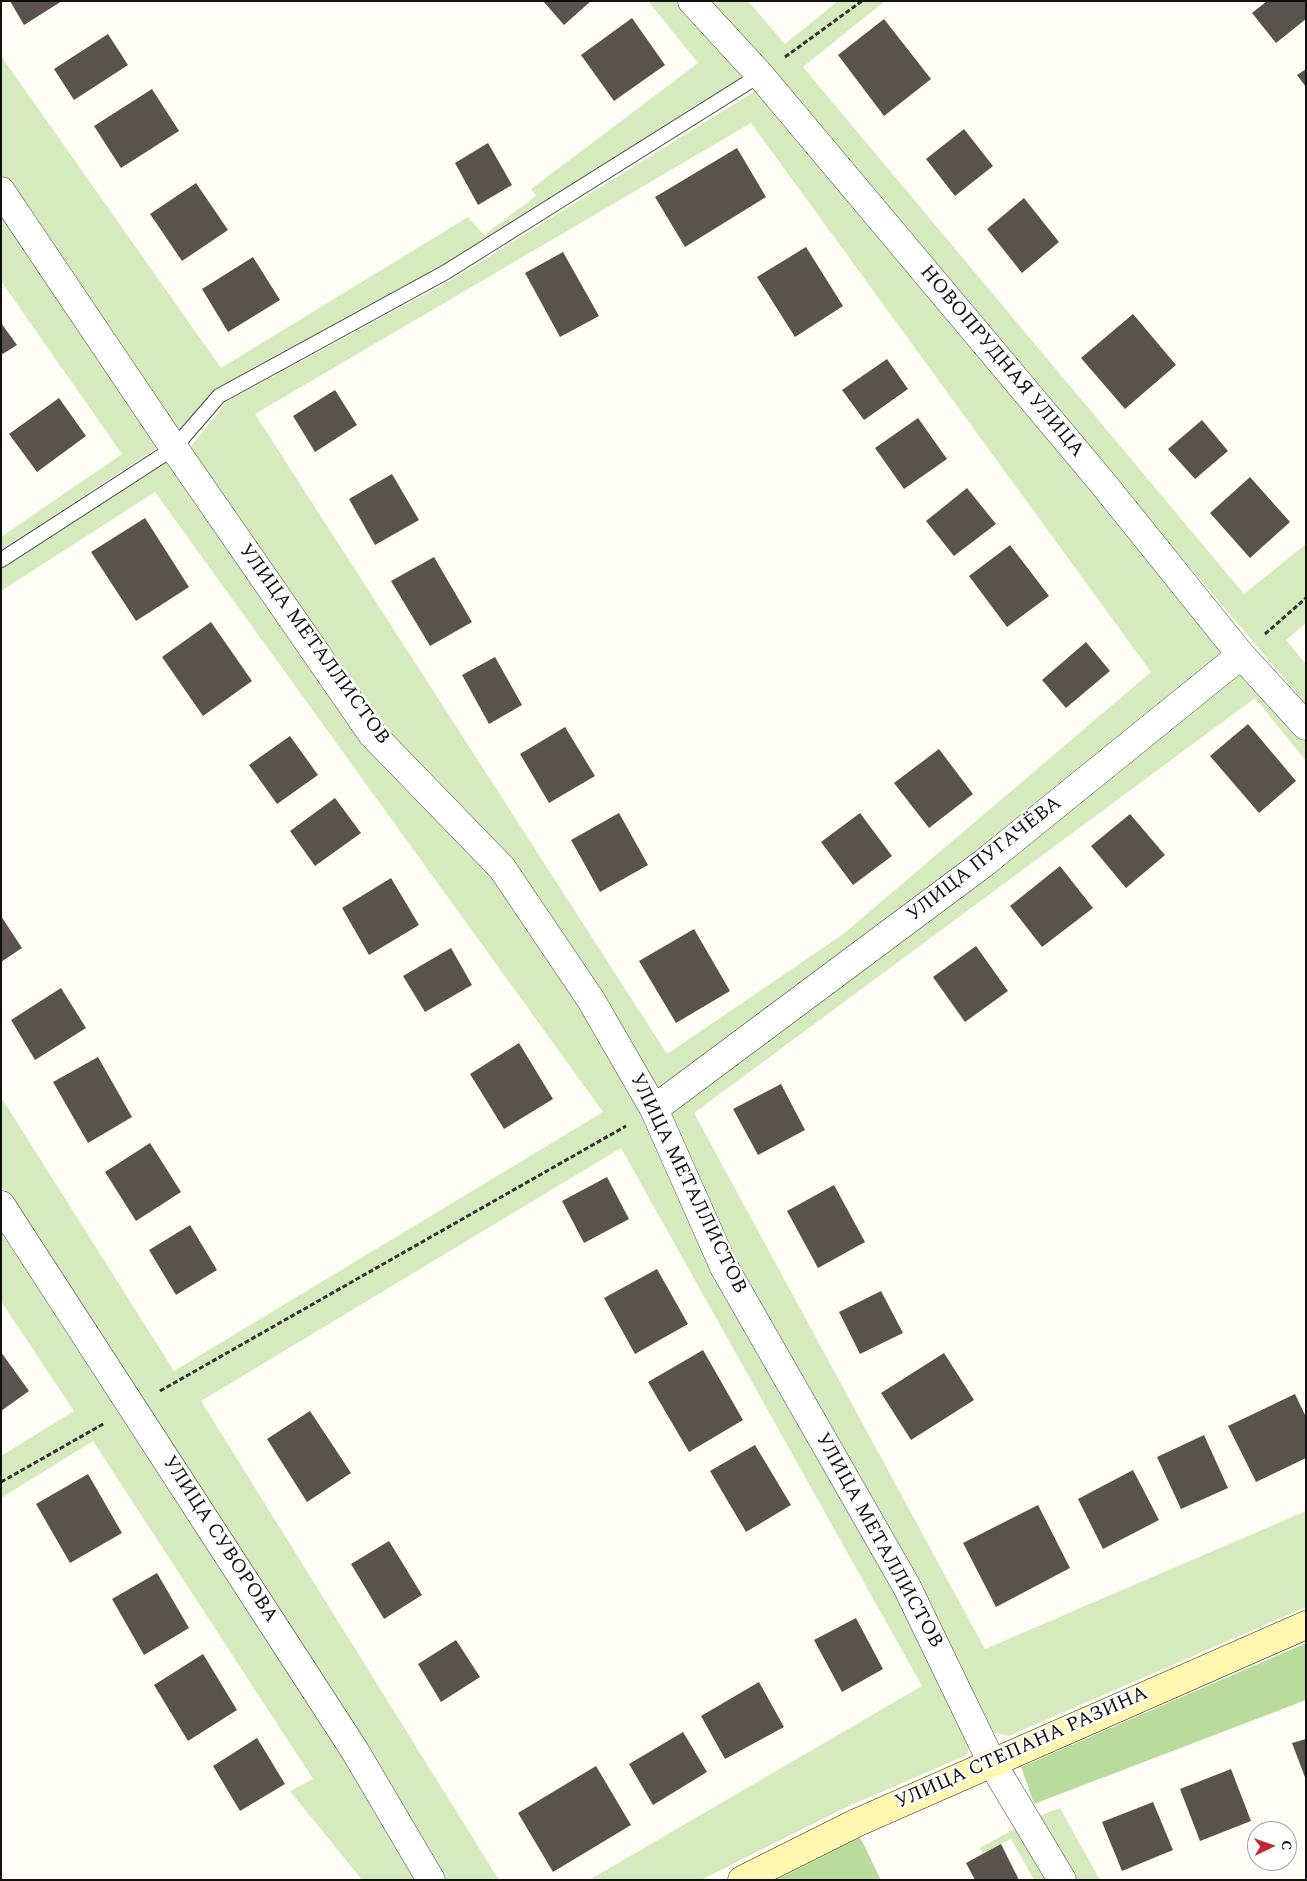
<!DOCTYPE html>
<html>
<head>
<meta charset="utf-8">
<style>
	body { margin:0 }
	#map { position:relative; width:1307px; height:1881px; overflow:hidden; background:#fffdf5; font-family:Spectral,serif }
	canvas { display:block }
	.frame { position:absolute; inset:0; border:2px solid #111; pointer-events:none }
	.north { position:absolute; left:1247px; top:1821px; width:50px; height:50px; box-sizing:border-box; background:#fff; border:1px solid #a0a0a0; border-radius:50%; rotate:87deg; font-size:14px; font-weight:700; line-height:20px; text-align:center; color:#111 }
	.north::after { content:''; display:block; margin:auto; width:18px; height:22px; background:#c4262e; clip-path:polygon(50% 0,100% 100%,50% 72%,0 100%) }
</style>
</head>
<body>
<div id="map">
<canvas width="1307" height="1881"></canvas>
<div class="frame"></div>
<div class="north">С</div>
</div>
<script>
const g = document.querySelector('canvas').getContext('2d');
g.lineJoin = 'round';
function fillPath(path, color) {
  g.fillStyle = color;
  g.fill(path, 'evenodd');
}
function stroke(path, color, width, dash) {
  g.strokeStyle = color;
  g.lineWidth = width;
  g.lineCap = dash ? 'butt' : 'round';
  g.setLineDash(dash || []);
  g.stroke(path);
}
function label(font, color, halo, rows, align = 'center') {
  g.font = font + ' Spectral,serif';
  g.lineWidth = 5;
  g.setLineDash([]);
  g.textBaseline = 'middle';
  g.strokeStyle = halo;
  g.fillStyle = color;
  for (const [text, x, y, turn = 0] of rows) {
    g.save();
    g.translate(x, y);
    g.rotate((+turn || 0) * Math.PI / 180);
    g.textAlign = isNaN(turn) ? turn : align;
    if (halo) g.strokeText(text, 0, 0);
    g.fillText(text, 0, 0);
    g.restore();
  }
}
fillPath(new Path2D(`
	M 648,1 L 685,1 L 749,74 L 449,265 L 214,391 L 176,435 L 1,174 L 1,56 L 221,368 L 468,217 L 484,235 L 536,196 L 531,189 L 698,63 Z
	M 704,1 L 748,1 L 785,44 L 838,1 L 885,1 L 803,67 L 1244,594 L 1306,544 L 1306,623 L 1286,640 L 1306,664 L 1306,704 L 780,85 Z
	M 760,88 L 1228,653 L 978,857 L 659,1098 L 377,723 L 188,450 L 226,402 L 451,280 ZM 751,123 L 1151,672 L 842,935 L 667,1054 L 255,414 Z
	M 1,207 L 160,446 L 1,550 L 1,537 L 122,454 L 1,281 Z
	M 170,459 L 497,872 L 653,1126 L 897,1587 L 971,1740 L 967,1755 L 849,1806 L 701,1880 L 589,1880 L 922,1686 L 621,1148 L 201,1401 L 499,1880 L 441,1880 L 149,1414 L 1,1186 L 1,1097 L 174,1371 L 603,1112 L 155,492 L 1,591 L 1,568 Z
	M 1238,668 L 1306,741 L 1306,761 L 1255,698 L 694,1113 L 985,1649 L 1306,1511 L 1306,1607 L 1009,1736 L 989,1732 L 732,1262 L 669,1123 L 676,1102 Z
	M 1,1228 L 356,1771 L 419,1880 L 362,1880 L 290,1791 L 313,1779 L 93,1441 L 1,1498 L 1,1456 L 74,1411 L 1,1301 Z
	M 1060,1808 L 1100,1880 L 1074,1880 L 1039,1816 Z
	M 1020,1826 L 1051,1880 L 1034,1880 L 1011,1839 L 982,1854 L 980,1848 Z`), '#d5ebbd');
fillPath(new Path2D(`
	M 1306,1643 L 1306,1700 L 1034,1804 L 1021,1767 Z
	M 860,1837 L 881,1880 L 775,1880 Z`), '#b9dc9c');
fillPath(new Path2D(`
	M 10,1 L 62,1 L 24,25 Z
	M 543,1 L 591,1 L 564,25 Z
	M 1267,1 L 1304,1 L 1306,4 L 1306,19 L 1276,43 L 1252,13 Z
	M 632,18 L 665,65 L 614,101 L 581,55 Z
	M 884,19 L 931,79 L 884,116 L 838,55 Z
	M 108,34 L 128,65 L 74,100 L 54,69 Z
	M 1306,69 L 1306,87 L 1297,75 Z
	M 152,89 L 179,131 L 121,168 L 94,126 Z
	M 964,129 L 993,166 L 955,196 L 926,159 Z
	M 488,143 L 512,185 L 478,205 L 455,163 Z
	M 737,148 L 766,197 L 685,247 L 655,197 Z
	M 196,183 L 228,230 L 182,261 L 150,214 Z
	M 1024,198 L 1059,242 L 1022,273 L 987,229 Z
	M 806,247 L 843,306 L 795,337 L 757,277 Z
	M 563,252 L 599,316 L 560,337 L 525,273 Z
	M 253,257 L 280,300 L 228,332 L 202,289 Z
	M 1133,314 L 1176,365 L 1125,409 L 1081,358 Z
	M 1,323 L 17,345 L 1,355 Z
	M 887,359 L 908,389 L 864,420 L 842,390 Z
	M 335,390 L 357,425 L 315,452 L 293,416 Z
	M 59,398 L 86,436 L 37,472 L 9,434 Z
	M 918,418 L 947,459 L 904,489 L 875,448 Z
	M 1202,420 L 1228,451 L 1195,479 L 1168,449 Z
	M 392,474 L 419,520 L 375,545 L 349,499 Z
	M 1250,477 L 1290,522 L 1250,558 L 1210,513 Z
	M 967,488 L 996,524 L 954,556 L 926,521 Z
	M 145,518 L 189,587 L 136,621 L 91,552 Z
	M 1010,545 L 1049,596 L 1007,627 L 969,576 Z
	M 434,557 L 472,622 L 430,646 L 391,581 Z
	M 211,622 L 252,681 L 203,716 L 162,657 Z
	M 1086,642 L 1110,671 L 1066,708 L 1042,680 Z
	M 495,657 L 522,705 L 489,724 L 462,675 Z
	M 1248,724 L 1296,781 L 1259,813 L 1210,756 Z
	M 565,727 L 595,776 L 549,803 L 520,754 Z
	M 290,736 L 318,775 L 277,804 L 249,765 Z
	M 939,749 L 973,794 L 929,828 L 894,783 Z
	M 335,798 L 361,833 L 315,866 L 290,831 Z
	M 619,813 L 648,865 L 600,892 L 571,840 Z
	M 860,813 L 892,856 L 853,885 L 821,842 Z
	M 1130,814 L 1165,855 L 1126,888 L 1091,846 Z
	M 1060,866 L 1093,908 L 1042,947 L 1010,906 Z
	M 391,878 L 419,925 L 369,955 L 342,908 Z
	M 1,916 L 22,948 L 1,962 Z
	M 694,929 L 730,991 L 676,1023 L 639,961 Z
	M 976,946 L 1008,991 L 965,1022 L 933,977 Z
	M 451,948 L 472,985 L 425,1012 L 403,976 Z
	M 61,988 L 86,1028 L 35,1060 L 11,1020 Z
	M 519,1043 L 553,1099 L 504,1129 L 470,1074 Z
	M 98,1057 L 132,1117 L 88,1143 L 53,1082 Z
	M 781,1084 L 805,1130 L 758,1155 L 733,1109 Z
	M 150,1143 L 181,1192 L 136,1221 L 105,1172 Z
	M 607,1177 L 629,1219 L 584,1243 L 562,1201 Z
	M 834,1185 L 865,1242 L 818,1268 L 787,1211 Z
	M 190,1225 L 217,1270 L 176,1295 L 149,1250 Z
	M 657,1269 L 688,1324 L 635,1354 L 604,1298 Z
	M 881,1291 L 903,1333 L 860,1354 L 839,1312 Z
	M 703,1350 L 743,1420 L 689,1452 L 648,1382 Z
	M 1,1352 L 29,1391 L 1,1411 Z
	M 944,1353 L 974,1400 L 911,1440 L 881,1393 Z
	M 1295,1394 L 1306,1417 L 1306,1458 L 1256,1482 L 1228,1426 Z
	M 310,1411 L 351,1473 L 307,1502 L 267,1439 Z
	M 1204,1435 L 1228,1488 L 1181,1509 L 1157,1457 Z
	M 755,1445 L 791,1505 L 746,1532 L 710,1471 Z
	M 1133,1470 L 1159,1520 L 1103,1549 L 1078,1499 Z
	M 88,1474 L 122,1533 L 70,1563 L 36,1504 Z
	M 1038,1505 L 1070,1568 L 996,1607 L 963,1543 Z
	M 389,1541 L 422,1595 L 384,1619 L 351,1564 Z
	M 157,1573 L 189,1628 L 144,1655 L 112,1599 Z
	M 856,1618 L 883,1669 L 842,1692 L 814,1640 Z
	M 456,1640 L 480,1677 L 441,1702 L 418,1664 Z
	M 203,1654 L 237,1710 L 188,1741 L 154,1685 Z
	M 759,1682 L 784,1727 L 725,1759 L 701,1716 Z
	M 683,1732 L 707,1772 L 653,1805 L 629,1764 Z
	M 257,1738 L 285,1784 L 240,1811 L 213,1766 Z
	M 1306,1739 L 1306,1780 L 1292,1743 Z
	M 596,1766 L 631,1825 L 553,1872 L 518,1813 Z
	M 1231,1769 L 1251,1821 L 1200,1841 L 1180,1789 Z
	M 1153,1802 L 1173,1850 L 1122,1871 L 1102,1822 Z
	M 1001,1844 L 1019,1880 L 975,1880 L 966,1863 Z`), '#5a524d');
const lane = new Path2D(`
	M 1,560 L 174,448 L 219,396 L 446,272 L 760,75`);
const street = new Path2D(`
	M 692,1 L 760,75 L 1101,481 L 1241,655 L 1306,726
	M 1,191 L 174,448 L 372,734 L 502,868 L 591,1000 L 654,1109 L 724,1267 L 907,1587 L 992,1763 L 1062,1880
	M 654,1109 L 984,863 L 1241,655
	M 1,1205 L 355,1751 L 431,1880`);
const secondary = new Path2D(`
	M 742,1880 L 856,1823 L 1306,1625`);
stroke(lane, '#444', 16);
stroke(street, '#444', 29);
stroke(secondary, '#333', 29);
stroke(new Path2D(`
	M 785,57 L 862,1
	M 1265,634 L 1306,598
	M 160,1391 L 626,1126
	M 1,1482 L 105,1423`), '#333', 3, [5, 2.5]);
stroke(lane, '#fff', 14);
stroke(street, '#fff', 28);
stroke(secondary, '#fff6b0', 28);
label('20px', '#111', '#fff', [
	["НОВОПРУДНАЯ УЛИЦА",1001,362,50],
	["УЛИЦА МЕТАЛЛИСТОВ",313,645,54],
	["УЛИЦА ПУГАЧЁВА",985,860,-38],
	["УЛИЦА МЕТАЛЛИСТОВ",687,1184,64],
	["УЛИЦА СУВОРОВА",219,1540,57],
	["УЛИЦА МЕТАЛЛИСТОВ",878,1541,61],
	["УЛИЦА СТЕПАНА РАЗИНА",1022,1749,-24]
]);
</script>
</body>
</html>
